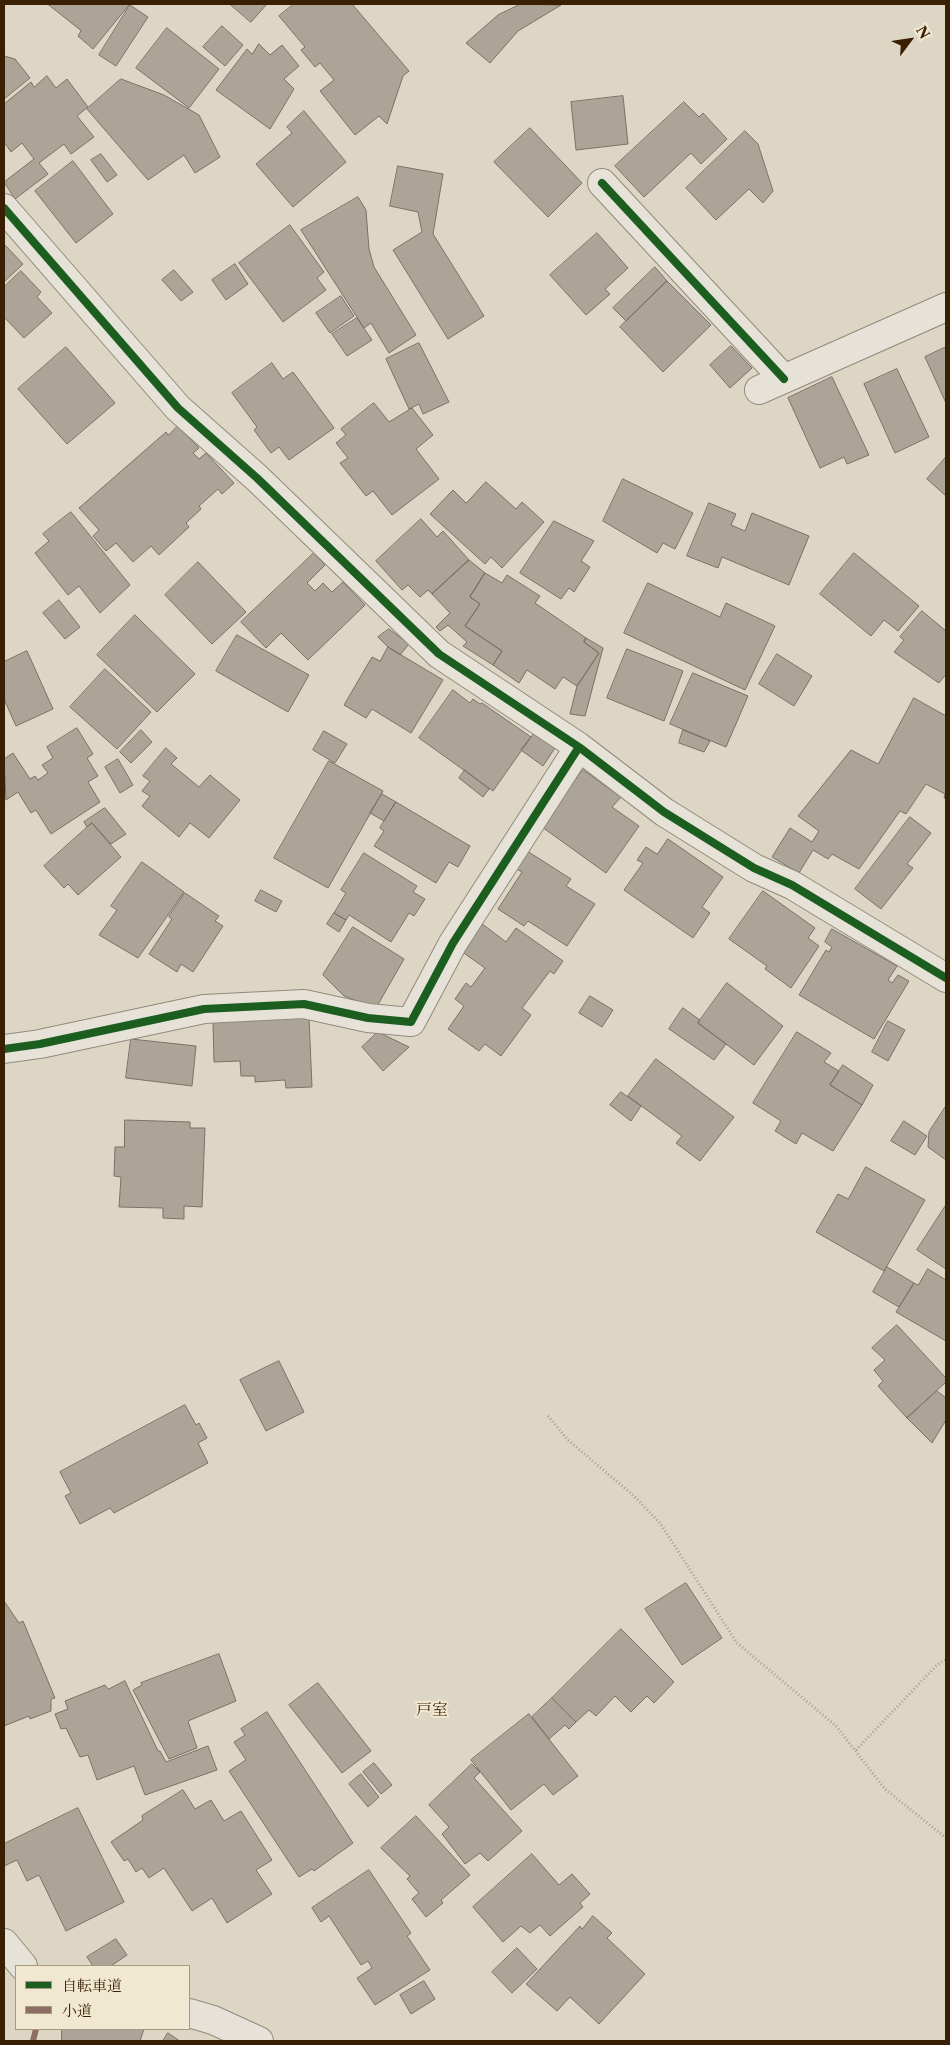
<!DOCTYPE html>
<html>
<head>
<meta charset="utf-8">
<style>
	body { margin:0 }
	#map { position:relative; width:950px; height:2045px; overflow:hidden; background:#ded6c4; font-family:"Libre Caslon Text","Noto Serif JP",serif }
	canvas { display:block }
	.frame { position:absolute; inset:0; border:5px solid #3a1f03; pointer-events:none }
	.legend { position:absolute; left:15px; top:1965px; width:175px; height:65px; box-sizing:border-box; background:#f1e8d2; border:1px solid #a8987f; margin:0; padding:6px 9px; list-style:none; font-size:15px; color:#3a1f03 }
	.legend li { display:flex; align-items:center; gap:10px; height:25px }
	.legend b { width:25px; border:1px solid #a8987f }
	.north { position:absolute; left:885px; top:15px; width:50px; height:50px; -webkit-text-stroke:4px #f1e8d2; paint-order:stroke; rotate:59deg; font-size:14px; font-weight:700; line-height:20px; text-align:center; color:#3a1f03 }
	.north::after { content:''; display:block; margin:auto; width:18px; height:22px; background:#3a1f03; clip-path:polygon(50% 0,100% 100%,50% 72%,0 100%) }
</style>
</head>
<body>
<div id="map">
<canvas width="950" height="2045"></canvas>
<div class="frame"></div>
<ul class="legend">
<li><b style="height:6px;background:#1b5e20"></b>自転車道</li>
<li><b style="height:6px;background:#8d6e63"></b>小道</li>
</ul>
<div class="north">N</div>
</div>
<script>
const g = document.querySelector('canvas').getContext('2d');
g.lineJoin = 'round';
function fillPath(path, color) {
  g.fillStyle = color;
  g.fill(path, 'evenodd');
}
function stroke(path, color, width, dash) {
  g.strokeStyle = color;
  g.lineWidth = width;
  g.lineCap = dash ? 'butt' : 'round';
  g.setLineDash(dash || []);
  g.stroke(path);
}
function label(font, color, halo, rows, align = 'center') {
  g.font = font + ' "Libre Caslon Text","Noto Serif JP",serif';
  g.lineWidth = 4;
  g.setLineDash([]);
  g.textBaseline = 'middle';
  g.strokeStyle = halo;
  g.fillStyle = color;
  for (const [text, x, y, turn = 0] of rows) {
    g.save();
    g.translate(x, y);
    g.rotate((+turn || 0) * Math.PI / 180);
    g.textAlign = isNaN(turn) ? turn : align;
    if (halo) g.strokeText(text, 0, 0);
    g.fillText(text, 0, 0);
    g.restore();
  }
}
const building = new Path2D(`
	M 48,4 L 127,4 L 129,5 L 93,49 L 78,36 L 81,31 Z
	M 230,4 L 267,4 L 251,22 Z
	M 294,4 L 352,4 L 409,71 L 403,76 L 387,124 L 379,116 L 355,135 L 320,91 L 334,80 L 320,63 L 315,67 L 301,50 L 305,47 L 279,16 Z
	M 521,4 L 561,5 L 518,31 L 490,63 L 466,43 L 498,15 Z
	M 130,5 L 148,17 L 116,66 L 99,55 Z
	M 222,26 L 243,45 L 225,66 L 203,47 Z
	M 167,28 L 219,69 L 189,108 L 136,68 Z
	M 259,44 L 270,55 L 282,45 L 299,66 L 284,79 L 294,89 L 270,129 L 216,90 L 247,49 L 252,54 Z
	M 4,56 L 15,59 L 30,78 L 4,99 Z
	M 47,76 L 56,88 L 67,79 L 88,107 L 77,116 L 94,137 L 71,154 L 64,144 L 39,163 L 48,174 L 15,199 L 4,182 L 34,159 L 22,143 L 11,152 L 4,142 L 4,104 L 31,82 L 34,87 Z
	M 121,79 L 164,95 L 199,115 L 220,157 L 195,173 L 184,155 L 148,180 L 87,109 Z
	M 623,96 L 628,144 L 576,150 L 571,102 Z
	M 684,102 L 699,117 L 703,113 L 727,139 L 701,164 L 691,153 L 644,197 L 615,166 Z
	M 304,111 L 346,162 L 293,207 L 256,164 L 292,133 L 287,127 Z
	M 530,128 L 582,183 L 548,217 L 494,162 Z
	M 745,131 L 758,144 L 773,191 L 763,203 L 749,189 L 716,220 L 686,188 Z
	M 101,154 L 117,175 L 107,182 L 91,160 Z
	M 73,161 L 113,214 L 76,243 L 35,191 Z
	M 398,166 L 443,174 L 433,234 L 484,316 L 448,339 L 393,250 L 422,232 L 418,212 L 390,206 Z
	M 358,197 L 366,210 L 369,249 L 374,267 L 416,335 L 389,353 L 371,323 L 364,328 L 301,230 Z
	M 290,225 L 324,272 L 317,278 L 326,290 L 283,322 L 239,263 Z
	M 597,233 L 628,268 L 605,289 L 610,294 L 586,315 L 550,275 Z
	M 4,244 L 23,264 L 4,282 Z
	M 235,264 L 248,284 L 226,300 L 212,280 Z
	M 655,267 L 667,281 L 626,321 L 613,308 Z
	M 174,270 L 193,292 L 181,301 L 162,280 Z
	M 21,271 L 41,292 L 37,297 L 52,313 L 24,338 L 4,317 L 4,287 Z
	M 667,281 L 711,325 L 663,372 L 620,327 Z
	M 341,296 L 354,316 L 330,333 L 316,313 Z
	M 357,318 L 372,340 L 347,356 L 332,334 Z
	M 419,343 L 449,402 L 423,414 L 419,404 L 409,409 L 386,359 Z
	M 731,346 L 752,368 L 730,388 L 710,365 Z
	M 66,347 L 115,403 L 67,444 L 18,389 Z
	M 946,347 L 946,403 L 925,357 Z
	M 272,363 L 283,379 L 293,372 L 334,428 L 289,460 L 279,447 L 271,453 L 254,430 L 257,427 L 232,393 Z
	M 897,369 L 929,437 L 895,453 L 864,384 Z
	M 832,377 L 869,455 L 847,464 L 844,457 L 820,468 L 788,398 Z
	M 374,403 L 389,422 L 412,408 L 433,435 L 416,449 L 439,479 L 392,515 L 373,491 L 366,496 L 340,463 L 348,458 L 336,443 L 346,435 L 341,429 Z
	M 178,426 L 199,448 L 193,453 L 199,459 L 206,453 L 234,483 L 222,494 L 218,489 L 199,506 L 201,509 L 186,523 L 189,527 L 159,555 L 151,546 L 133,562 L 116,543 L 106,551 L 93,536 L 99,530 L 79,508 L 166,432 L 168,435 Z
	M 946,457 L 946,496 L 927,479 Z
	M 623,479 L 693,513 L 675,549 L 663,543 L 657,553 L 603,521 Z
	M 486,482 L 516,509 L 522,502 L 544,522 L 502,568 L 491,557 L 485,564 L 430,514 L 453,490 L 466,503 Z
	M 709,503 L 736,514 L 731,525 L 745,531 L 752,513 L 809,536 L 789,585 L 722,557 L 718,568 L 687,556 Z
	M 71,512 L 130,585 L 100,613 L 79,586 L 68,595 L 35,553 L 49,541 L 43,534 Z
	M 421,519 L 437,537 L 443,531 L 469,560 L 432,594 L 428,590 L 420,597 L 408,585 L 402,590 L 376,561 Z
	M 554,521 L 594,541 L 581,561 L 590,567 L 574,592 L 569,588 L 561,599 L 520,573 Z
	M 314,553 L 325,565 L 307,583 L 315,591 L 323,583 L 332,592 L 343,582 L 365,605 L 308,660 L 281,633 L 266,648 L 241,622 Z
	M 854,553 L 919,606 L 898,631 L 884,620 L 871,636 L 820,594 Z
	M 469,560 L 485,573 L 470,597 L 480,604 L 465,626 L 502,651 L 493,665 L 463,646 L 467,642 L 448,625 L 440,631 L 436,627 L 450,613 L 432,594 Z
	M 198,562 L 246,612 L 212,644 L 165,595 Z
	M 485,573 L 502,583 L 507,575 L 540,596 L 535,603 L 586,638 L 584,642 L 599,653 L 577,686 L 563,677 L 555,689 L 527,670 L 519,683 L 493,665 L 502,651 L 465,626 L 480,604 L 470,597 Z
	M 648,583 L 720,617 L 726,603 L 775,626 L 745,690 L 624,633 Z
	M 59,600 L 80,627 L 65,639 L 43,613 Z
	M 922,611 L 946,631 L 946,674 L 939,683 L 894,652 L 904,640 L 900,637 Z
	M 135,615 L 195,674 L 157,712 L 97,655 Z
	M 389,629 L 409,644 L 400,655 L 388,647 L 378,637 Z
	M 237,635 L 309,675 L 288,712 L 216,671 Z
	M 586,638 L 603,648 L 585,716 L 570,714 L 577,686 L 599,653 L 584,642 Z
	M 388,647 L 443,680 L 411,733 L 372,709 L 366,718 L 344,705 L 372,657 L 380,661 Z
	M 627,649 L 683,671 L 664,721 L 607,698 Z
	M 27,651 L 53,709 L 16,726 L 4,699 L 4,662 Z
	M 777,654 L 812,676 L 794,706 L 759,684 Z
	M 105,669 L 151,712 L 117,749 L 70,707 Z
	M 693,673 L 748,696 L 726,747 L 670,724 Z
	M 453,690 L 470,703 L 473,699 L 480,704 L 482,703 L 531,737 L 493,791 L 419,738 Z
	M 914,698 L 946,716 L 946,799 L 944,798 L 945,794 L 926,784 L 906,814 L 900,811 L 859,869 L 832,854 L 828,859 L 813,850 L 799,873 L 772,857 L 790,828 L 812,842 L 819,831 L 798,816 L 851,750 L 878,764 Z
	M 77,728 L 93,754 L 87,758 L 98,776 L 88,782 L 100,802 L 51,834 L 36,810 L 31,813 L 18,792 L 6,800 L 4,759 L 13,753 L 30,779 L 35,776 L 38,780 L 48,773 L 42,765 L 53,758 L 47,747 Z
	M 141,730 L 152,742 L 131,763 L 120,752 Z
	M 683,730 L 710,741 L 704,752 L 679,743 Z
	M 324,731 L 347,744 L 335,763 L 313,750 Z
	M 534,734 L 555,748 L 543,766 L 521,750 Z
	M 166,748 L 177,758 L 171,764 L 199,787 L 210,775 L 240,800 L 209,838 L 190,823 L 179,837 L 142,806 L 150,796 L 142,791 L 150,781 L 143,776 Z
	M 118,759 L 133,785 L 120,793 L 105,767 Z
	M 329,761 L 383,791 L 328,888 L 274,858 Z
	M 465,770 L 489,789 L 483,797 L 459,778 Z
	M 583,770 L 621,797 L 612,807 L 639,826 L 606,873 L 542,827 Z
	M 382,794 L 396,802 L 384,821 L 370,813 Z
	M 396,802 L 470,846 L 458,867 L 449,862 L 436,883 L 374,846 L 384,831 L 380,828 Z
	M 105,808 L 126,834 L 111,844 L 92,823 L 87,827 L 84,822 Z
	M 910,817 L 931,833 L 907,864 L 913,868 L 881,909 L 855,889 Z
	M 92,823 L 121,857 L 78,895 L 68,884 L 64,888 L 44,866 Z
	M 668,839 L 723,877 L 702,907 L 710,913 L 693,938 L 624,890 L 643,863 L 637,860 L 646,847 L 657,854 Z
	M 524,849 L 571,879 L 566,886 L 595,904 L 567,946 L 528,921 L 524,926 L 498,909 L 522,872 L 513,867 Z
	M 364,853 L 417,886 L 413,892 L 425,899 L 414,916 L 409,913 L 391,942 L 349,915 L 346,920 L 334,913 L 346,893 L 341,890 Z
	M 142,862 L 184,892 L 138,958 L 99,935 L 117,910 L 111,906 Z
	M 261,890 L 282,901 L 276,912 L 255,901 Z
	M 763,891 L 815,928 L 808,938 L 819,946 L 791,988 L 765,969 L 767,966 L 729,939 Z
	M 185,893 L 219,916 L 215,921 L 223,926 L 193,972 L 181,964 L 177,972 L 149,954 L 172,919 L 169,917 Z
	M 334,913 L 346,920 L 339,932 L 327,924 Z
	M 481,923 L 506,942 L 516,928 L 563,961 L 554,974 L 550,971 L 522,1008 L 531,1015 L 501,1056 L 485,1044 L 479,1051 L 448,1029 L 464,1006 L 455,999 L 466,983 L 471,987 L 485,968 L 461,951 Z
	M 353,927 L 404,959 L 376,1008 L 344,996 L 323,975 Z
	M 832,929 L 897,966 L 888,980 L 892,983 L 898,975 L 909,981 L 874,1039 L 799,995 L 826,950 L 829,952 L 832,947 L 825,942 Z
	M 727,983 L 783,1026 L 754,1065 L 698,1023 Z
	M 590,996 L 613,1010 L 602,1027 L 579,1013 Z
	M 683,1008 L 700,1020 L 698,1023 L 726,1044 L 714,1060 L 669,1029 Z
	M 309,1018 L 312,1087 L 286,1088 L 285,1080 L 255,1082 L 255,1076 L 241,1076 L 240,1061 L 214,1062 L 213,1022 Z
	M 888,1021 L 905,1030 L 888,1061 L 872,1052 Z
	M 378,1032 L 409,1047 L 383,1071 L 362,1047 Z
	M 797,1032 L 831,1053 L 824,1062 L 839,1071 L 830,1085 L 862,1105 L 833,1151 L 802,1133 L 796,1144 L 775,1131 L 781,1121 L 753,1103 Z
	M 131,1039 L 196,1046 L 192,1086 L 126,1078 Z
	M 656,1059 L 734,1117 L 700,1161 L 676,1143 L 682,1136 L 628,1096 Z
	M 843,1065 L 873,1085 L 862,1105 L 830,1085 Z
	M 621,1092 L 641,1106 L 631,1121 L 610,1105 Z
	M 946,1106 L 946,1160 L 928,1147 L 929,1132 Z
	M 125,1120 L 190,1122 L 190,1128 L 205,1128 L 202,1207 L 184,1206 L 184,1219 L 163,1218 L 163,1208 L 119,1207 L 121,1177 L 114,1176 L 115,1147 L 124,1147 Z
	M 904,1121 L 927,1136 L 915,1155 L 891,1141 Z
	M 866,1167 L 925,1200 L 884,1271 L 816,1232 L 838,1194 L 848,1199 Z
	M 946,1205 L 946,1269 L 917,1250 Z
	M 887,1267 L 914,1283 L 899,1307 L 873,1292 Z
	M 928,1269 L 946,1280 L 946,1341 L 896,1312 L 914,1283 L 918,1285 Z
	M 897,1325 L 946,1378 L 946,1382 L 907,1418 L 878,1386 L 883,1381 L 874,1370 L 885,1360 L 872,1348 Z
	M 279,1361 L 304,1412 L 266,1431 L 240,1380 Z
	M 937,1391 L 946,1398 L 946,1420 L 932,1443 L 907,1418 Z
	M 185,1405 L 196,1425 L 199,1423 L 207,1438 L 198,1443 L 208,1463 L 114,1513 L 110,1508 L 80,1524 L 65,1496 L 71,1493 L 60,1472 Z
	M 686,1583 L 722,1638 L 682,1665 L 645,1609 Z
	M 4,1601 L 19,1623 L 23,1621 L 55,1698 L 51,1699 L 51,1711 L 30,1719 L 29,1716 L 4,1726 Z
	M 621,1629 L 674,1682 L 654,1703 L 647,1696 L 631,1712 L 615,1696 L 596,1716 L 589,1710 L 576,1722 L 552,1698 Z
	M 219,1654 L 236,1701 L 188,1721 L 197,1748 L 169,1759 L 133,1690 L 142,1685 L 141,1683 Z
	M 125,1681 L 158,1751 L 160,1751 L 166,1762 L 208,1746 L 217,1770 L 145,1795 L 134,1766 L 97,1780 L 88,1755 L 80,1757 L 66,1728 L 61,1729 L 55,1714 L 68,1709 L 65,1701 L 105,1685 L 108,1689 Z
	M 318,1683 L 371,1751 L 342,1773 L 289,1705 Z
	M 552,1698 L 576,1722 L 569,1729 L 565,1725 L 549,1739 L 532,1717 Z
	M 267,1712 L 353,1843 L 314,1871 L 312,1869 L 299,1877 L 229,1771 L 246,1760 L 234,1742 L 245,1735 L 241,1729 Z
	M 529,1714 L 578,1776 L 553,1795 L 544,1784 L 511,1810 L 471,1760 Z
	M 374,1763 L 392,1785 L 381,1794 L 363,1772 Z
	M 472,1764 L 480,1772 L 474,1778 L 522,1831 L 488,1861 L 480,1853 L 465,1864 L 442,1834 L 449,1827 L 429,1805 Z
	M 361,1774 L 379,1797 L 368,1807 L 349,1784 Z
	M 183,1790 L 195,1809 L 211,1800 L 224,1821 L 241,1811 L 272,1860 L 256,1870 L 272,1894 L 227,1923 L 212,1898 L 192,1911 L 164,1868 L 149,1878 L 142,1868 L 136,1872 L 128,1859 L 124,1861 L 111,1842 L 143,1820 L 142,1816 Z
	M 78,1808 L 124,1902 L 66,1931 L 39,1875 L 27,1881 L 17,1860 L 4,1866 L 4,1844 Z
	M 416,1816 L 470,1875 L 441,1900 L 443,1903 L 426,1917 L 412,1899 L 419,1893 L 407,1879 L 410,1876 L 381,1848 Z
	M 532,1854 L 559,1885 L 572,1874 L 590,1894 L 580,1903 L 583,1907 L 550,1936 L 540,1925 L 530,1933 L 521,1926 L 503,1942 L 473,1907 Z
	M 369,1870 L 411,1933 L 407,1936 L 430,1970 L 375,2005 L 357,1978 L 372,1968 L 368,1961 L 361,1965 L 329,1916 L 321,1922 L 312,1908 Z
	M 593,1916 L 612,1933 L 607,1938 L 645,1974 L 599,2024 L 570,1997 L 557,2011 L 526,1984 L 580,1926 L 582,1929 Z
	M 116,1939 L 127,1955 L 111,1966 L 93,1966 L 87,1957 Z
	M 517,1948 L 537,1969 L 512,1993 L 492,1972 Z
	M 424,1981 L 435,1999 L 411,2014 L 400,1995 Z
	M 62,2029 L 144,2029 L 140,2041 L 62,2041 Z
	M 168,2033 L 180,2041 L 163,2041 Z`);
fillPath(building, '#aca597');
stroke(building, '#7a7164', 1);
const street = new Path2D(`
	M 602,183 L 784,379
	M 4,208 L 178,408 L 257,478 L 439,654 L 579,747 L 664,812 L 754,868 L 792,885 L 946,978
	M 759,390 L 946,307
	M 4,1049 L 40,1044 L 204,1009 L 304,1004 L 368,1018 L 411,1022 L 453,943 L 579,747
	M 4,1943 L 23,1966
	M 189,2013 L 213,2020 L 259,2041`);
stroke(street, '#928a7c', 30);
stroke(new Path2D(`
	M 548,1416 L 568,1440 L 634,1496 L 660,1523 L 737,1643 L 836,1726 L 885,1789 L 946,1838
	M 856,1750 L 936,1666 L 946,1659`), '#a59f94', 3, [1, 2.5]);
stroke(street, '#e6e2d8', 28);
stroke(new Path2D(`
	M 33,2041 L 36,2029`), '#8d6e63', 6, [12, 6]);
stroke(new Path2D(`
	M 602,183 L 784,379
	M 4,208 L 178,408 L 257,478 L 439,654 L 579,747 L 664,812 L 754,868 L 792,885 L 946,978
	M 4,1049 L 40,1044 L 204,1009 L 304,1004 L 368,1018 L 411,1022 L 453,943 L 579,747`), '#1b5e20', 8);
label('16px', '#3a1f03', '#f1e8d2', [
	["戸室",432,1710]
]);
</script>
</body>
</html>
